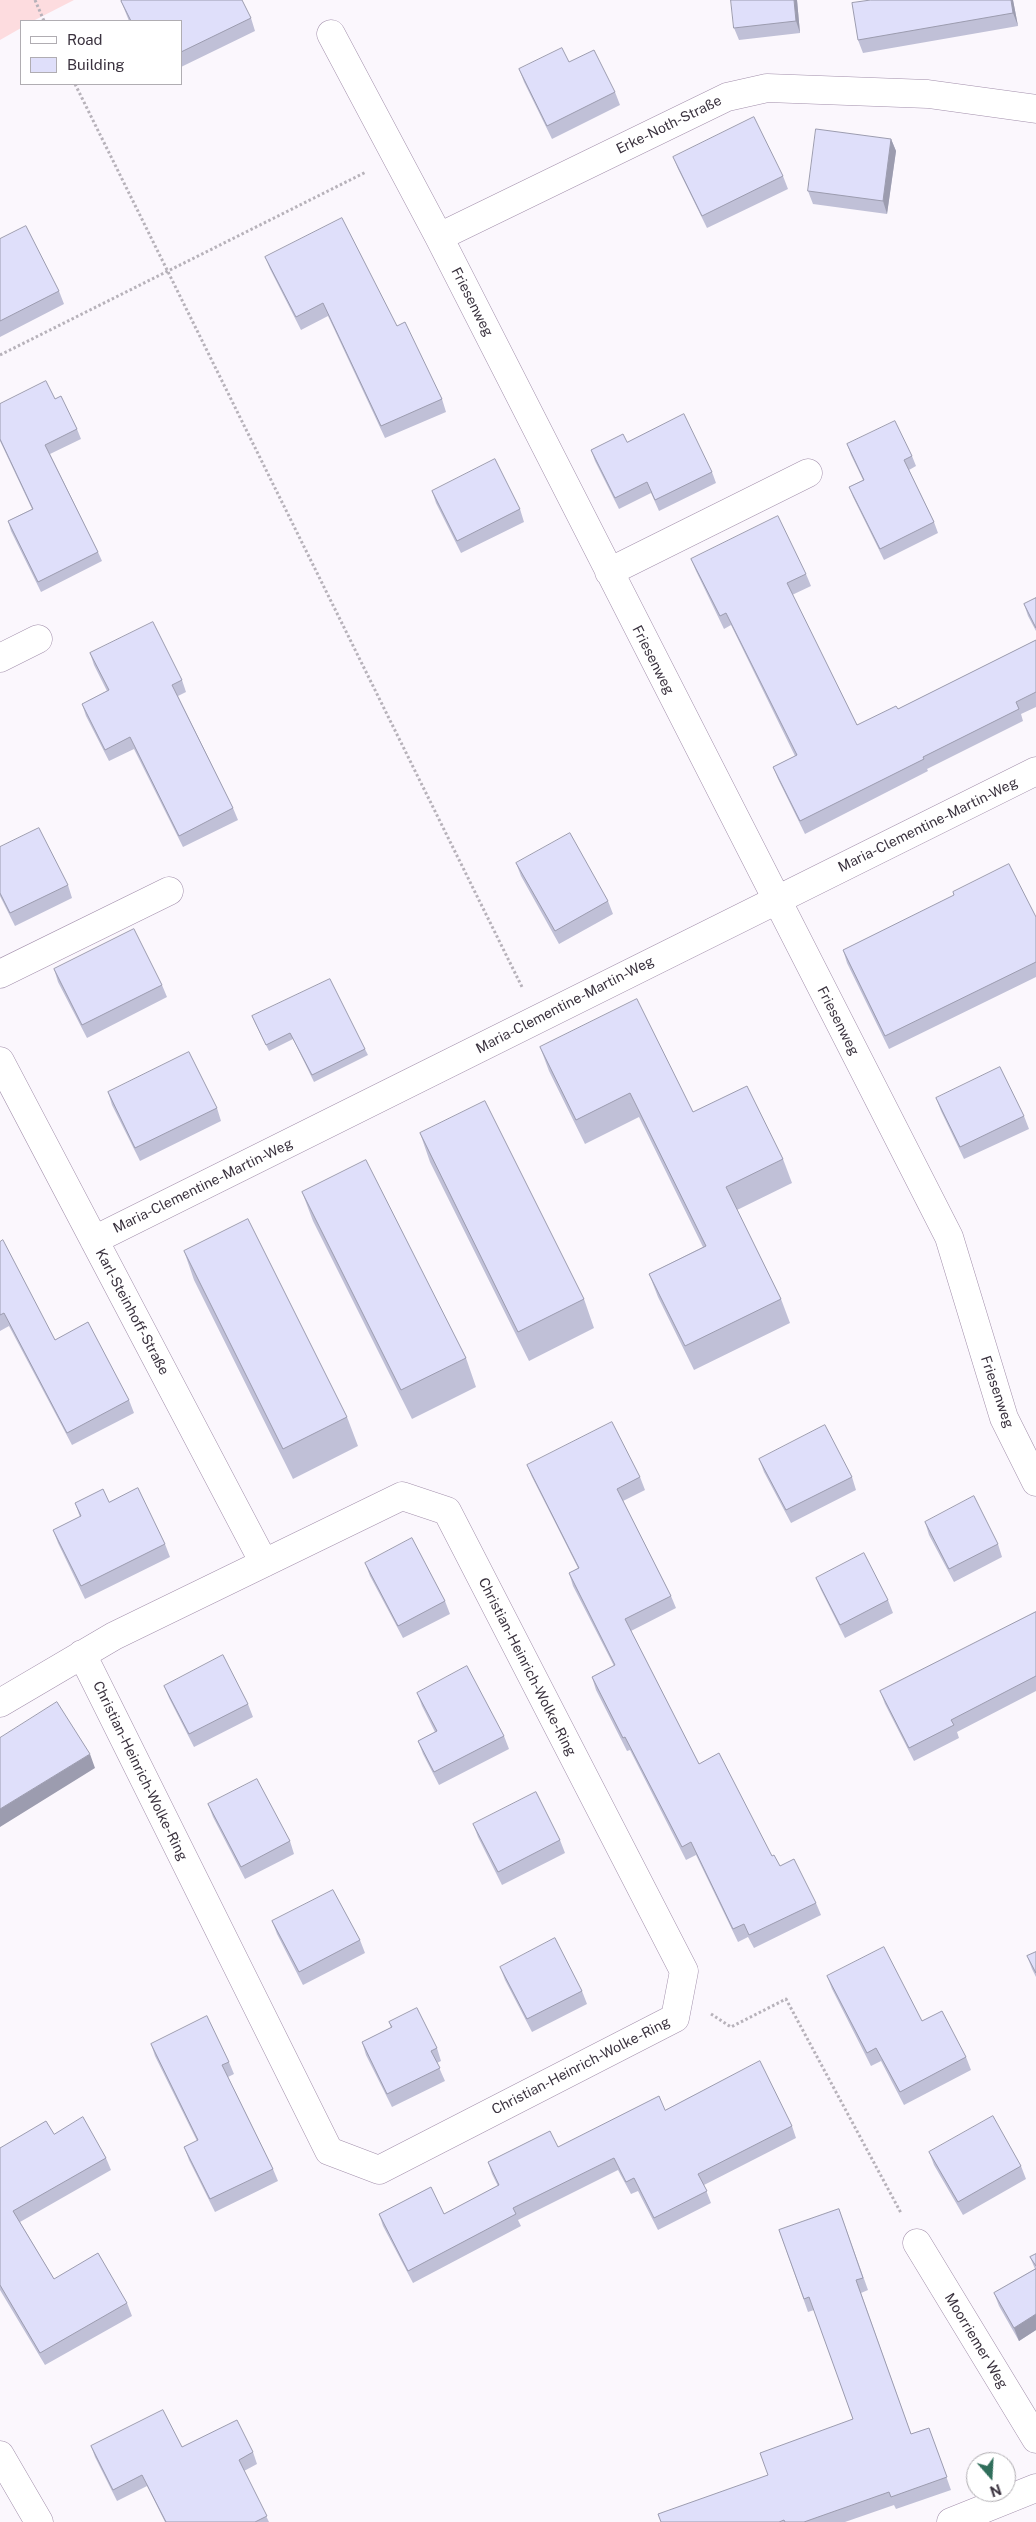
<!DOCTYPE html>
<html>
<head>
<meta charset="utf-8">
<style>
	body { margin:0 }
	#map { position:relative; width:1036px; height:2522px; overflow:hidden; background:#fbf7fd; font-family:"Public Sans",sans-serif }
	canvas { display:block }
	.legend { position:absolute; left:20px; top:20px; width:162px; height:65px; box-sizing:border-box; background:#fff; border:1px solid #b0adb2; margin:0; padding:6px 9px; list-style:none; font-size:15px; color:#3a323e }
	.legend li { display:flex; align-items:center; gap:10px; height:25px }
	.legend b { width:25px; border:1px solid #b0adb2 }
	.north { position:absolute; left:966px; top:2452px; width:50px; height:50px; box-sizing:border-box; background:#fff; border:1px solid #b0adb2; border-radius:50%; rotate:161deg; font-size:14px; font-weight:700; line-height:20px; text-align:center; color:#3a323e }
	.north::after { content:''; display:block; margin:auto; width:18px; height:22px; background:#306e5b; clip-path:polygon(50% 0,100% 100%,50% 72%,0 100%) }
</style>
</head>
<body>
<div id="map">
<canvas width="1036" height="2522"></canvas>
<ul class="legend">
<li><b style="height:6px;background:#fff"></b>Road</li>
<li><b style="height:14px;background:#dfdffa"></b>Building</li>
</ul>
<div class="north">N</div>
</div>
<script>
const g = document.querySelector('canvas').getContext('2d');
g.lineJoin = 'round';
function fillPath(path, color) {
  g.fillStyle = color;
  g.fill(path, 'evenodd');
}
function stroke(path, color, width, dash) {
  g.strokeStyle = color;
  g.lineWidth = width;
  g.lineCap = dash ? 'butt' : 'round';
  g.setLineDash(dash || []);
  g.stroke(path);
}
function label(font, color, halo, rows, align = 'center') {
  g.font = font + ' "Public Sans",sans-serif';
  g.lineWidth = 4;
  g.setLineDash([]);
  g.textBaseline = 'middle';
  g.strokeStyle = halo;
  g.fillStyle = color;
  for (const [text, x, y, turn = 0] of rows) {
    g.save();
    g.translate(x, y);
    g.rotate((+turn || 0) * Math.PI / 180);
    g.textAlign = isNaN(turn) ? turn : align;
    if (halo) g.strokeText(text, 0, 0);
    g.fillText(text, 0, 0);
    g.restore();
  }
}
fillPath(new Path2D(`
	M 0,0 L 74,0 L 33,21 L 21,21 L 21,28 L 0,40 Z`), '#fddcdf');
const minor = new Path2D(`
	M 331,34 L 439,237 L 949,1237 L 1004,1418 L 1036,1482
	M 439,237 L 727,97 L 767,88 L 928,94 L 1036,109
	M 609,572 L 808,473
	M 0,658 L 38,639
	M 0,974 L 169,891
	M 0,1061 L 264,1563
	M 94,1240 L 1036,771
	M 0,1703 L 114,1636 L 402,1496 L 447,1511 L 684,1971 L 675,2018 L 379,2170 L 329,2151 L 82,1654
	M 917,2243 L 1036,2439
	M 0,2455 L 39,2522
	M 951,2522 L 1036,2488`);
stroke(minor, '#a28fab', 29);
stroke(new Path2D(`
	M 35,0 L 44,21
	M 75,84 L 522,987
	M 0,355 L 366,172
	M 711,2014 L 731,2027 L 786,1999 L 901,2213`), '#b7b2ba', 3, [2.5, 2.5]);
stroke(minor, '#fff', 28);
fillPath(new Path2D(`
	M 797,0 L 800,33 L 739,40 L 734,28 Z
	M 871,0 L 1013,0 L 1018,26 L 863,53 L 858,40 Z
	M 121,1 L 251,18 L 255,31 L 181,67 L 181,21 L 129,21 Z
	M 569,62 L 615,92 L 620,105 L 552,139 L 524,82 L 519,69 Z
	M 891,139 L 896,151 L 887,214 L 813,204 L 808,191 Z
	M 673,157 L 783,176 L 788,189 L 707,228 L 678,169 Z
	M 0,239 L 59,291 L 64,304 L 0,337 Z
	M 265,257 L 397,326 L 442,399 L 446,412 L 385,438 L 328,316 L 301,330 L 270,269 Z
	M 55,399 L 77,429 L 81,439 L 50,454 L 98,552 L 102,561 L 41,592 L 11,531 L 8,521 L 32,509 L 0,441 L 0,404 Z
	M 847,444 L 912,456 L 916,466 L 909,470 L 934,522 L 938,533 L 884,560 L 853,497 L 849,487 L 863,480 L 851,455 Z
	M 591,450 L 712,472 L 716,483 L 659,511 L 651,493 L 619,509 L 595,461 Z
	M 432,491 L 520,509 L 524,522 L 461,553 L 436,503 Z
	M 691,559 L 806,574 L 811,586 L 792,595 L 857,725 L 898,709 L 1036,640 L 1036,707 L 1021,714 L 1023,721 L 927,769 L 928,771 L 805,834 L 778,779 L 773,767 L 795,756 L 731,625 L 724,629 L 696,571 Z
	M 1036,598 L 1036,631 L 1028,616 L 1024,604 Z
	M 90,653 L 182,680 L 186,692 L 178,696 L 233,808 L 238,820 L 183,847 L 134,749 L 109,761 L 86,716 L 82,704 L 107,691 L 94,665 Z
	M 0,847 L 68,885 L 72,898 L 15,926 L 0,896 Z
	M 516,863 L 608,901 L 613,914 L 559,944 L 521,876 Z
	M 1036,917 L 1036,977 L 889,1049 L 847,963 L 843,950 Z
	M 54,969 L 162,985 L 167,997 L 87,1038 L 58,982 Z
	M 252,1016 L 365,1049 L 368,1055 L 314,1082 L 293,1039 L 269,1051 L 255,1023 Z
	M 540,1047 L 693,1112 L 783,1159 L 792,1183 L 737,1210 L 781,1299 L 790,1323 L 694,1370 L 658,1297 L 649,1274 L 703,1247 L 639,1117 L 585,1144 L 549,1071 Z
	M 108,1092 L 217,1108 L 221,1121 L 140,1161 L 112,1105 Z
	M 936,1098 L 1024,1116 L 1029,1129 L 964,1159 L 941,1111 Z
	M 420,1133 L 584,1299 L 594,1328 L 529,1361 L 430,1162 Z
	M 302,1192 L 466,1358 L 476,1387 L 412,1419 L 313,1221 Z
	M 0,1242 L 55,1340 L 129,1400 L 134,1413 L 72,1445 L 9,1326 L 0,1331 Z
	M 184,1251 L 347,1417 L 358,1446 L 293,1479 L 194,1280 Z
	M 759,1459 L 852,1477 L 856,1490 L 791,1523 L 764,1472 Z
	M 527,1465 L 640,1477 L 645,1490 L 623,1501 L 671,1596 L 676,1608 L 631,1631 L 699,1764 L 780,1866 L 816,1903 L 821,1915 L 754,1948 L 748,1937 L 738,1942 L 696,1855 L 686,1860 L 630,1750 L 627,1751 L 596,1690 L 592,1677 L 614,1666 L 573,1586 L 569,1573 L 578,1568 L 532,1477 Z
	M 75,1503 L 165,1544 L 170,1557 L 85,1599 L 58,1543 L 53,1530 L 80,1517 Z
	M 925,1522 L 998,1544 L 1002,1557 L 954,1582 L 929,1535 Z
	M 365,1563 L 445,1601 L 450,1614 L 403,1638 L 370,1576 Z
	M 816,1578 L 888,1600 L 893,1613 L 845,1638 L 821,1590 Z
	M 1036,1612 L 1036,1691 L 957,1732 L 959,1738 L 914,1761 L 885,1704 L 880,1691 Z
	M 164,1686 L 248,1704 L 253,1717 L 194,1747 L 169,1698 Z
	M 417,1693 L 504,1736 L 509,1749 L 439,1785 L 423,1754 L 418,1741 L 435,1732 L 422,1706 Z
	M 208,1804 L 290,1841 L 294,1854 L 245,1879 L 213,1817 Z
	M 473,1824 L 560,1840 L 565,1853 L 502,1885 L 478,1837 Z
	M 272,1921 L 360,1940 L 365,1953 L 303,1985 L 277,1934 Z
	M 1036,1952 L 1036,1977 L 1032,1969 L 1027,1956 Z
	M 500,1967 L 582,1991 L 587,2004 L 532,2032 L 505,1980 Z
	M 827,1976 L 922,2021 L 966,2057 L 971,2070 L 904,2105 L 881,2061 L 871,2066 L 832,1989 Z
	M 389,2022 L 437,2048 L 441,2061 L 437,2063 L 445,2081 L 392,2107 L 366,2055 L 362,2042 L 391,2028 Z
	M 151,2044 L 229,2062 L 234,2074 L 228,2077 L 273,2169 L 278,2181 L 215,2212 L 189,2160 L 184,2147 L 197,2141 L 155,2056 Z
	M 665,2110 L 792,2126 L 796,2138 L 704,2185 L 711,2203 L 658,2230 L 638,2191 L 631,2194 L 618,2170 L 518,2220 L 521,2226 L 413,2283 L 383,2226 L 379,2214 L 444,2214 L 498,2186 L 492,2174 L 488,2162 L 558,2147 Z
	M 54,2134 L 106,2158 L 111,2170 L 20,2222 L 54,2279 L 127,2303 L 132,2316 L 45,2365 L 0,2290 L 0,2148 Z
	M 929,2152 L 1021,2166 L 1026,2179 L 963,2215 L 934,2165 Z
	M 839,2209 L 868,2290 L 861,2293 L 911,2434 L 929,2428 L 951,2490 L 896,2509 L 894,2505 L 845,2522 L 661,2522 L 768,2475 L 853,2419 L 814,2310 L 808,2312 L 779,2230 Z
	M 1036,2254 L 1036,2330 L 1019,2341 L 999,2306 L 994,2293 L 1035,2269 L 1030,2257 Z
	M 91,2446 L 182,2447 L 253,2452 L 257,2464 L 244,2471 L 269,2522 L 165,2522 L 147,2486 L 117,2501 L 95,2457 Z`), '#c0c0d7');
fillPath(new Path2D(`
	M 794,0 L 797,0 L 800,33 L 796,21 Z
	M 1011,0 L 1013,0 L 1018,26 L 1013,13 Z
	M 891,139 L 896,151 L 887,214 L 883,201 Z
	M 90,1754 L 95,1768 L 0,1827 L 0,1809 Z
	M 1036,2314 L 1036,2330 L 1019,2341 L 1014,2328 Z`), '#9c9caf');
const building = new Path2D(`
	M 123,0 L 242,0 L 251,18 L 181,52 L 181,21 L 131,21 L 121,1 Z
	M 731,0 L 794,0 L 796,21 L 734,28 Z
	M 871,0 L 1011,0 L 1013,13 L 858,40 L 852,3 Z
	M 562,48 L 569,62 L 594,50 L 615,92 L 547,126 L 519,69 Z
	M 754,117 L 783,176 L 702,216 L 673,157 Z
	M 816,129 L 891,139 L 883,201 L 808,191 Z
	M 342,218 L 397,326 L 405,322 L 442,399 L 381,426 L 323,303 L 296,317 L 265,257 Z
	M 26,226 L 59,291 L 0,321 L 0,239 Z
	M 46,381 L 55,399 L 61,396 L 77,429 L 45,445 L 98,552 L 38,582 L 8,521 L 33,509 L 0,439 L 0,404 Z
	M 684,414 L 712,472 L 655,500 L 647,482 L 615,498 L 591,450 L 623,434 L 627,442 Z
	M 895,421 L 912,456 L 904,460 L 934,522 L 880,549 L 849,487 L 864,480 L 847,444 Z
	M 495,459 L 520,509 L 457,541 L 432,491 Z
	M 778,516 L 806,574 L 787,583 L 857,725 L 896,706 L 898,709 L 1036,640 L 1036,692 L 1016,702 L 1019,709 L 923,757 L 924,759 L 800,821 L 773,767 L 797,755 L 726,613 L 720,616 L 691,559 Z
	M 1036,598 L 1036,628 L 1024,604 Z
	M 153,622 L 182,680 L 172,685 L 233,808 L 179,836 L 130,737 L 105,750 L 82,704 L 109,690 L 90,653 Z
	M 39,828 L 68,885 L 10,913 L 0,893 L 0,847 Z
	M 570,833 L 608,901 L 555,931 L 516,863 Z
	M 1009,864 L 1036,917 L 1036,962 L 885,1036 L 843,950 L 954,895 L 953,892 Z
	M 134,929 L 162,985 L 82,1025 L 54,969 Z
	M 330,979 L 365,1049 L 312,1075 L 290,1033 L 266,1045 L 252,1016 Z
	M 637,999 L 693,1112 L 747,1086 L 783,1159 L 726,1187 L 781,1299 L 685,1346 L 649,1274 L 706,1246 L 630,1093 L 576,1120 L 540,1047 Z
	M 189,1052 L 217,1108 L 135,1148 L 108,1092 Z
	M 1000,1067 L 1024,1116 L 960,1147 L 936,1098 Z
	M 485,1101 L 584,1299 L 518,1332 L 420,1133 Z
	M 366,1160 L 466,1358 L 401,1390 L 302,1192 Z
	M 248,1219 L 347,1417 L 283,1449 L 184,1251 Z
	M 3,1240 L 55,1340 L 88,1322 L 129,1400 L 67,1433 L 4,1313 L 0,1315 L 0,1242 Z
	M 612,1422 L 640,1477 L 617,1489 L 671,1596 L 625,1619 L 699,1764 L 719,1753 L 772,1856 L 774,1855 L 780,1866 L 794,1859 L 816,1903 L 749,1935 L 744,1924 L 733,1929 L 691,1842 L 682,1847 L 625,1737 L 623,1738 L 592,1677 L 615,1665 L 569,1573 L 579,1568 L 527,1465 Z
	M 825,1425 L 852,1477 L 786,1510 L 759,1459 Z
	M 138,1488 L 165,1544 L 81,1586 L 53,1530 L 81,1516 L 75,1503 L 103,1489 L 109,1502 Z
	M 974,1496 L 998,1544 L 949,1569 L 925,1522 Z
	M 412,1538 L 445,1601 L 398,1626 L 365,1563 Z
	M 864,1553 L 888,1600 L 840,1625 L 816,1578 Z
	M 1036,1612 L 1036,1676 L 951,1720 L 954,1725 L 909,1748 L 880,1691 Z
	M 223,1655 L 248,1704 L 189,1734 L 164,1686 Z
	M 467,1666 L 504,1736 L 434,1772 L 418,1741 L 437,1731 L 417,1693 Z
	M 57,1702 L 90,1754 L 0,1809 L 0,1738 Z
	M 257,1779 L 290,1841 L 241,1867 L 208,1804 Z
	M 536,1792 L 560,1840 L 498,1872 L 473,1824 Z
	M 333,1890 L 360,1940 L 299,1972 L 272,1921 Z
	M 555,1938 L 582,1991 L 527,2019 L 500,1967 Z
	M 884,1947 L 922,2021 L 942,2011 L 966,2057 L 900,2092 L 876,2048 L 867,2053 L 827,1976 Z
	M 1036,1952 L 1036,1973 L 1027,1956 Z
	M 417,2008 L 437,2048 L 431,2051 L 440,2068 L 387,2094 L 362,2042 L 392,2027 L 389,2022 Z
	M 207,2016 L 229,2062 L 222,2065 L 273,2169 L 210,2199 L 184,2147 L 198,2140 L 151,2044 Z
	M 760,2061 L 792,2126 L 698,2174 L 707,2191 L 654,2218 L 634,2178 L 626,2182 L 614,2158 L 513,2208 L 516,2214 L 408,2271 L 379,2214 L 431,2187 L 444,2214 L 499,2185 L 488,2162 L 550,2131 L 558,2147 L 659,2096 L 665,2110 Z
	M 993,2116 L 1021,2166 L 958,2202 L 929,2152 Z
	M 83,2117 L 106,2158 L 13,2211 L 54,2279 L 98,2253 L 127,2303 L 40,2353 L 0,2285 L 0,2148 L 46,2121 L 54,2134 Z
	M 839,2209 L 863,2278 L 856,2280 L 911,2434 L 929,2428 L 947,2477 L 891,2497 L 889,2492 L 804,2522 L 785,2522 L 784,2520 L 779,2522 L 661,2522 L 658,2514 L 768,2475 L 760,2453 L 853,2419 L 809,2297 L 804,2299 L 779,2230 Z
	M 1036,2254 L 1036,2266 L 1030,2257 Z
	M 1036,2269 L 1036,2314 L 1014,2328 L 994,2293 Z
	M 163,2410 L 182,2447 L 237,2420 L 253,2452 L 239,2460 L 267,2516 L 255,2522 L 166,2522 L 142,2475 L 113,2490 L 91,2446 Z`);
fillPath(building, '#dfdffa');
stroke(building, '#9c9caf', 1);
label('14px', '#3a323e', '#fff', [
	["Erke-Noth-Straße",669,125,-26],
	["Friesenweg",472,302,63],
	["Friesenweg",653,660,63],
	["Maria-Clementine-Martin-Weg",928,825,-26],
	["Maria-Clementine-Martin-Weg",565,1005,-27],
	["Friesenweg",838,1021,63],
	["Maria-Clementine-Martin-Weg",203,1186,-26],
	["Karl-Steinhoff-Straße",132,1312,62],
	["Friesenweg",997,1392,71],
	["Christian-Heinrich-Wolke-Ring",527,1667,63],
	["Christian-Heinrich-Wolke-Ring",140,1771,64],
	["Christian-Heinrich-Wolke-Ring",581,2066,-27],
	["Moorriemer Weg",976,2341,59]
]);
</script>
</body>
</html>
